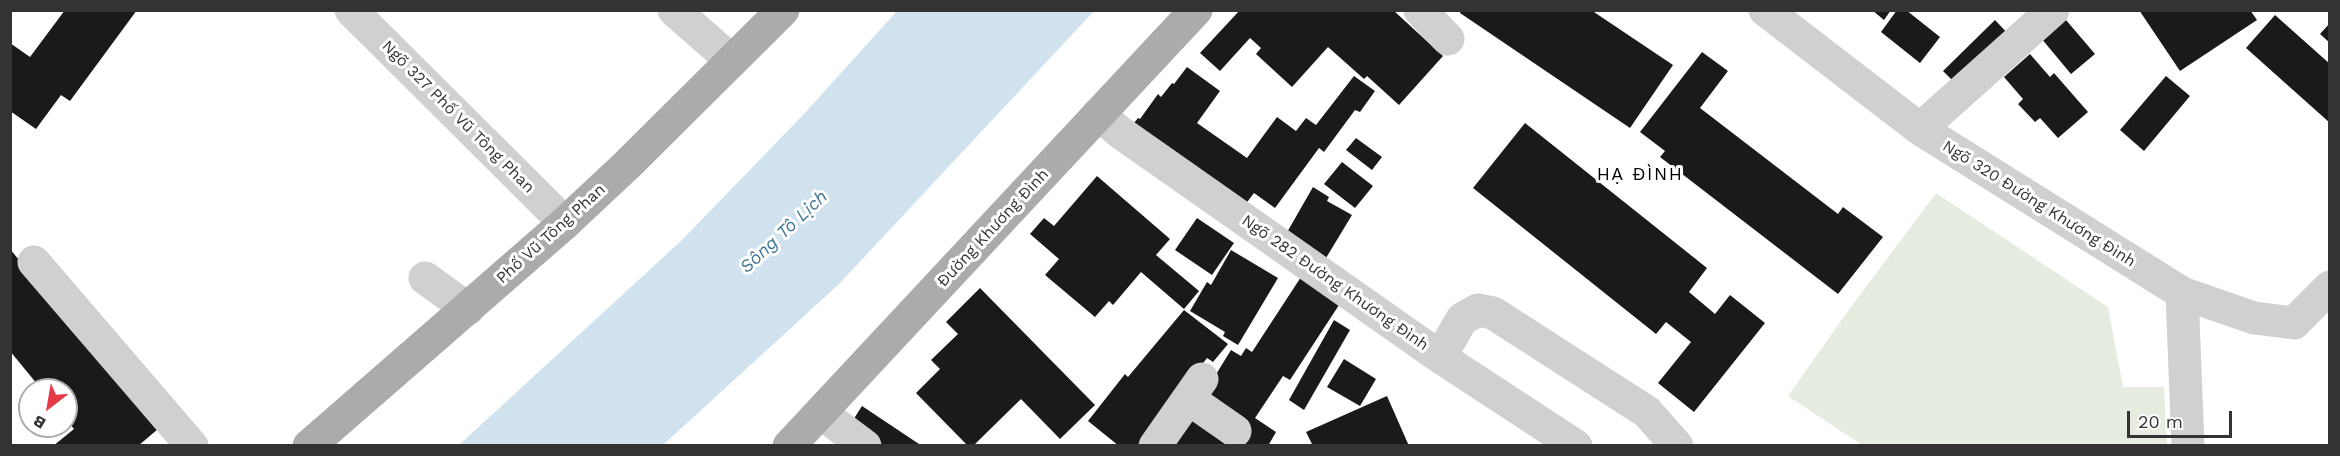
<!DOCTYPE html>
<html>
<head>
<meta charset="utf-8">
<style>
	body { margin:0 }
	#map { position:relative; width:2340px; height:456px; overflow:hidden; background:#fff; font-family:"Work Sans",sans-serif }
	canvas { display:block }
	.frame { position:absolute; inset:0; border:12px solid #333; pointer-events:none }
	.north { position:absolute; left:18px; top:378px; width:60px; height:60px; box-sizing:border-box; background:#fff; border:2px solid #adadad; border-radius:50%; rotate:211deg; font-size:16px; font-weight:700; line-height:24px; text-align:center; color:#333 }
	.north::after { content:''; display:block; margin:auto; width:21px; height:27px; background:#e63946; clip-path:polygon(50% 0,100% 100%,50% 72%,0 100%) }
	.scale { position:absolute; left:2127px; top:411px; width:105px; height:27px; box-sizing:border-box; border:3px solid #333; border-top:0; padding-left:8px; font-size:18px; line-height:21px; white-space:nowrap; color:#333; -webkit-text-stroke:4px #fff; paint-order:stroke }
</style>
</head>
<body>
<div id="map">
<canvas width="2340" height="456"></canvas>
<div class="frame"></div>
<div class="north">B</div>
<div class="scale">20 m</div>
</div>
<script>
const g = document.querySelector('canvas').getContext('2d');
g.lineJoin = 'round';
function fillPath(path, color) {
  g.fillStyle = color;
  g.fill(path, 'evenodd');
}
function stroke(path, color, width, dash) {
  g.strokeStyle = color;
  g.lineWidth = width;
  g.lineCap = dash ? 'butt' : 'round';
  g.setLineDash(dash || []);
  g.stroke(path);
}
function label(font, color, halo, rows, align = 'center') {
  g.font = font + ' "Work Sans",sans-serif';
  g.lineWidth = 6;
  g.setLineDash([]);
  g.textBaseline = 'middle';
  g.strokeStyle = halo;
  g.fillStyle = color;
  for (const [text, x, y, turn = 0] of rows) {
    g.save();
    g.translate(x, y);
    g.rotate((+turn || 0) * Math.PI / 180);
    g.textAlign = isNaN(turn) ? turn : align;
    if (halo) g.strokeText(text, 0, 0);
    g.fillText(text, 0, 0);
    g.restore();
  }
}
fillPath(new Path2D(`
	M 1936,193 L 2108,307 L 2123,387 L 2164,387 L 2167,445 L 1862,445 L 1788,396 L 1845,315 Z`), '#e6ecdf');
fillPath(new Path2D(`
	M 897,11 L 1094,11 L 839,284 L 663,445 L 459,445 L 682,240 L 803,115 Z`), '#cfe2ee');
fillPath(new Path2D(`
	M 65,10 L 137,10 L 70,101 L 61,95 L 36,129 L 10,111 L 10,43 L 30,57 Z
	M 1240,10 L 1393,10 L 1443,56 L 1399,105 L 1367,76 L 1364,79 L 1328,47 L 1292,87 L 1256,54 L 1261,48 L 1250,38 L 1220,71 L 1200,53 Z
	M 1461,10 L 1591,10 L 1673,65 L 1630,128 L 1460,13 Z
	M 1872,10 L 1891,10 L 1884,20 Z
	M 1897,10 L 1906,10 L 1940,37 L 1920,63 L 1881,32 Z
	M 2139,10 L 2250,10 L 2257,20 L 2180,71 Z
	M 2060,13 L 2095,54 L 2071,74 L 2036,32 Z
	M 2275,15 L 2330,64 L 2330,123 L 2246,48 Z
	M 1995,20 L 2012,38 L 1961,89 L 1943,71 Z
	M 2330,23 L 2330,43 L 2320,34 Z
	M 1702,52 L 1728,71 L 1700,108 L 1838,214 L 1843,207 L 1883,237 L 1838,294 L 1660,157 L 1665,151 L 1640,132 Z
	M 2030,54 L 2050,77 L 2054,73 L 2088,112 L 2058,138 L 2040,118 L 2035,122 L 2018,104 L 2023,99 L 2004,77 Z
	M 1187,67 L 1220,91 L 1197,123 L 1247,158 L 1277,117 L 1296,131 L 1306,118 L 1316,125 L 1354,76 L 1375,91 L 1360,112 L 1355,110 L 1324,152 L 1319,148 L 1275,208 L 1254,193 L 1238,214 L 1126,133 L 1138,118 L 1140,119 L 1158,94 L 1161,97 L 1172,83 L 1174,84 Z
	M 2166,76 L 2190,96 L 2144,151 L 2120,130 Z
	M 1525,123 L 1707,268 L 1689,292 L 1715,314 L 1730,295 L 1765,323 L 1694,412 L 1658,383 L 1691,342 L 1666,322 L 1656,334 L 1473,188 Z
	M 1356,138 L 1382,157 L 1372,170 L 1346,150 Z
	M 1342,162 L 1373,186 L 1355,208 L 1324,184 Z
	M 1097,176 L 1170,239 L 1156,255 L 1199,291 L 1184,309 L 1141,272 L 1113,305 L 1109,301 L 1095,317 L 1045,275 L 1059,259 L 1030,234 L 1044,218 L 1054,226 Z
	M 1313,187 L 1329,197 L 1327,201 L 1352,215 L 1326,258 L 1286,234 Z
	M 1197,218 L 1234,243 L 1212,275 L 1175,250 Z
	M 10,249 L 158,429 L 138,446 L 53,446 L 74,429 L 66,419 L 66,390 L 42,390 L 10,351 Z
	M 1231,250 L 1278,278 L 1238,345 L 1223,336 L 1225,332 L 1190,311 L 1207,282 L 1211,285 Z
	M 1301,277 L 1339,305 L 1290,380 L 1283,376 L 1255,418 L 1276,432 L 1268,446 L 1246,446 L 1240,442 L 1250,426 L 1202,397 L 1231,350 L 1241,356 L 1246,348 L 1252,352 Z
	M 980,288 L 1095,405 L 1060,439 L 1021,399 L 973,446 L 968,446 L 916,393 L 940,369 L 931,360 L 958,334 L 946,322 Z
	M 1184,310 L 1228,344 L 1213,362 L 1207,358 L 1193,376 L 1152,446 L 1119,446 L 1088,421 L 1125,374 L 1128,377 Z
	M 1334,320 L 1350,330 L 1304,410 L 1289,400 Z
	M 1344,359 L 1376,379 L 1360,406 L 1327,387 Z
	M 1387,396 L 1409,446 L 1313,446 L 1306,432 Z
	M 862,406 L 922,446 L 875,446 L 848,428 Z
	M 1193,413 L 1227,441 L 1224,446 L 1168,446 Z`), '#1a1a1a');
stroke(new Path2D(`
	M 351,10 L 565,223
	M 674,10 L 731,60
	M 1420,10 L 1448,39
	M 1765,10 L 1920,129 L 2182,293 L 2254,318 L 2294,323 L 2330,287
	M 1098,114 L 1121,133 L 1440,357 L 1576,446
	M 1920,129 L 2053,10
	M 34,262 L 192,446
	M 425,278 L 468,309
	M 2182,293 L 2188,446
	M 1440,357 L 1462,319 L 1478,310 L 1493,313 L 1647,412 L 1677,446
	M 1189,399 L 1235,431
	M 821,413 L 865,446
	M 1155,446 L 1202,379`), '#d0d0d0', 33);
stroke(new Path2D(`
	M 309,446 L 565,223 L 628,164 L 783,10
	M 789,446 L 1196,10`), '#ababab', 33);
label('16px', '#333', '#fff', [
	["Ngõ 327 Phố Vũ Tông Phan",458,117,45],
	["Ngõ 320 Đường Khương Đình",2039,204,32],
	["Đường Khương Đình",993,228,-47],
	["Phố Vũ Tông Phan",551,234,-42],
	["Ngõ 282 Đường Khương Đình",1335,283,35]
]);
g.letterSpacing = '1.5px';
label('18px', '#000', '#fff', [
	["HẠ ĐÌNH",1640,175]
]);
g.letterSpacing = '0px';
label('italic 18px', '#3f7597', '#fff', [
	["Sông Tô Lịch",784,232,-43]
]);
</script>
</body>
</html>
